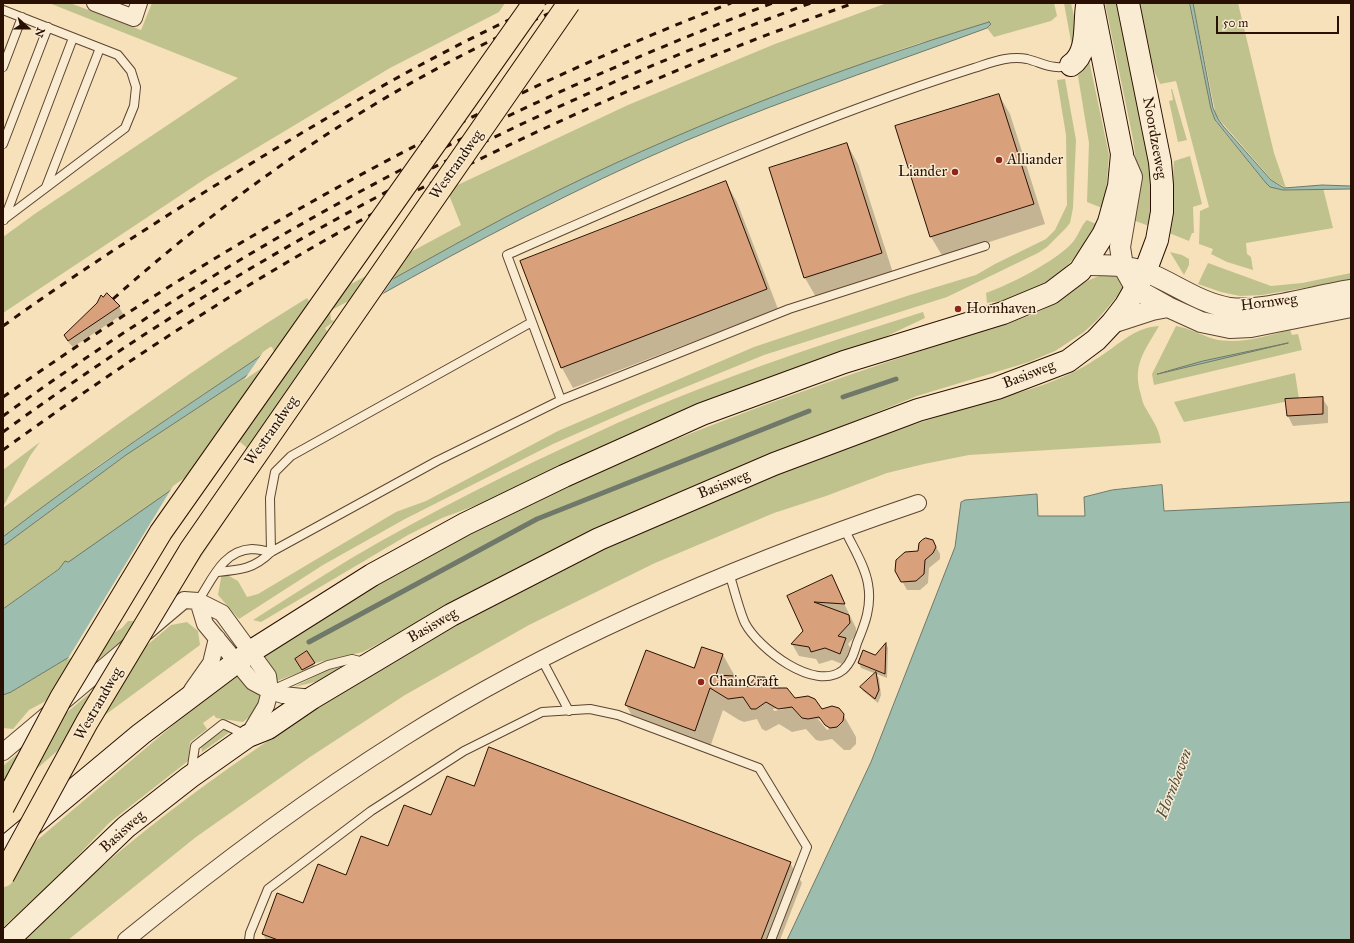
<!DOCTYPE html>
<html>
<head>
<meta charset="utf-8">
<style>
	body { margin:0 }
	#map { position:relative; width:1354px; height:943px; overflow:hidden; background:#f6e1ba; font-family:"IM FELL Great Primer",serif }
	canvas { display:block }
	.frame { position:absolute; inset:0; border:4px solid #2a1002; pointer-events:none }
	.north { position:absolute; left:8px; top:8px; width:40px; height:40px; -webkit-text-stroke:3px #f9ecd2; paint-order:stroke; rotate:111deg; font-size:11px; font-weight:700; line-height:16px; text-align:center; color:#2a1002 }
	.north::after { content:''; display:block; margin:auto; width:14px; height:18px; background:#2a1002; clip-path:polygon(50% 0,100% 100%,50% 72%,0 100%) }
	.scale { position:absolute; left:1216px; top:16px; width:123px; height:18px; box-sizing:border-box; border:2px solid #2a1002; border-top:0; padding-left:5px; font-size:12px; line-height:14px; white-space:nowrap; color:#2a1002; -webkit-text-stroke:3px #f9ecd2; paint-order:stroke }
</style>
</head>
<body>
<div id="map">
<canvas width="1354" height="943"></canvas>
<div class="frame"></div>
<div class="north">N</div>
<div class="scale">50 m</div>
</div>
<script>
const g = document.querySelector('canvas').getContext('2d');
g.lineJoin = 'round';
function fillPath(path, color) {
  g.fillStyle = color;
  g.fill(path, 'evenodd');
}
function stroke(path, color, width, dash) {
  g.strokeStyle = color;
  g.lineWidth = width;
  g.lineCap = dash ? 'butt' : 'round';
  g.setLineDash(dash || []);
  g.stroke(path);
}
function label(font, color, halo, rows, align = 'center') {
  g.font = font + ' "IM FELL Great Primer",serif';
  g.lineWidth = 3;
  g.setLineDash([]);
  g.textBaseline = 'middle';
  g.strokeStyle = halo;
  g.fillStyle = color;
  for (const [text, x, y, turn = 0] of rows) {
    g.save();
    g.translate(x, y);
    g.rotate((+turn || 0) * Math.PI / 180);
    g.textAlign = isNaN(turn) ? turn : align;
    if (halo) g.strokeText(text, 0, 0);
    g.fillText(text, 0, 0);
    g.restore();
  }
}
fillPath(new Path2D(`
	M 49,3 L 70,3 L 141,30 L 152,3 L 505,3 L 499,12 L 390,68 L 208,177 L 3,313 L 3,237 L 36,213 L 238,78 Z
	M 887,3 L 1054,3 L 1057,16 L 1051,21 L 994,37 L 987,28 L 990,26 L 920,43 L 899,50 L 761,102 L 629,157 L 531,204 L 331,313 L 336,320 L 325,328 L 339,352 L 170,603 L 44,702 L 29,710 L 13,729 L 3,728 L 3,695 L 11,692 L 121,626 L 68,562 L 3,609 L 3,546 L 126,455 L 275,357 L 271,349 L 99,465 L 3,537 L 3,508 C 102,435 202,362 307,298 L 312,305 L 461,225 L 447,190 L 628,105 L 775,44 Z
	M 1064,3 L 1071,3 L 1078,34 L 1072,47 Z
	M 1105,3 L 1119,3 L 1151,162 L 1152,201 L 1149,226 L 1130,219 L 1137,170 L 1133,139 Z
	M 1138,3 L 1190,3 L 1211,109 L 1215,121 L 1266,183 L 1283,190 L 1323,188 L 1333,228 L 1246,243 L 1247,254 L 1251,257 L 1253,270 L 1227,262 L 1211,254 L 1213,249 L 1199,244 L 1200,211 L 1209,207 L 1176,81 L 1160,84 L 1149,59 Z
	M 1193,3 L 1238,3 L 1274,153 L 1286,188 L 1272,180 L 1216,116 Z
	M 1089,60 L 1109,155 L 1106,191 L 1102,208 L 1087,202 L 1089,143 L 1078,76 Z
	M 1065,79 L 1076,140 L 1073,208 L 1070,223 L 1066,228 L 1047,247 L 1038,253 L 947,297 L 764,355 L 644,404 L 553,444 L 405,519 L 323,565 L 239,619 L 218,595 L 222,572 L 238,581 L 247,597 L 258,594 L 396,512 L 426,501 L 558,431 L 754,347 L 910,295 L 976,275 L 995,264 L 1046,239 L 1055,230 L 1067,205 L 1066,135 L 1057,80 Z
	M 1171,89 L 1172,89 L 1187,140 L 1178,142 L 1169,101 L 1173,100 Z
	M 1190,156 L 1202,204 L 1193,207 L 1194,233 L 1192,233 L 1189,241 L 1169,233 L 1174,161 Z
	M 1087,220 L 1096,224 C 1080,255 1055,286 1021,298 C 1010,301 998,301 987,303 L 986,293 C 1009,285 1056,261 1072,243 C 1078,237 1081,225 1087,220 Z
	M 1170,252 L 1182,255 L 1189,259 L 1189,265 L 1184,275 Z
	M 1208,263 L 1271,286 L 1302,283 L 1351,273 L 1351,280 L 1262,295 L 1240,296 L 1221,292 L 1198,284 Z
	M 1107,274 L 1118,275 L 1124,286 L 1120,293 L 1097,320 L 1084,332 L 1055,351 L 1029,362 L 917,396 L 664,498 L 558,548 L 363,652 L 315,663 L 306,651 L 295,659 L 303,671 L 277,681 L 274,671 L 262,654 C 371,587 483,524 599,472 C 732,413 869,367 1007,323 C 1019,319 1031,316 1042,310 C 1065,299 1081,279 1107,274 Z
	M 923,312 L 925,318 L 870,344 L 485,502 L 442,518 L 408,535 L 261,622 L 253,620 C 285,600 317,579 350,559 C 430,512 514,470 598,432 C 701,384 815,346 923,312 Z
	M 1159,326 C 1144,352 1132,365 1141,395 C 1142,399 1143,404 1145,407 C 1152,420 1159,427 1161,443 L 969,455 L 924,464 L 887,473 L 826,496 L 774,513 L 655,563 L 529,625 L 405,695 L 310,757 L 196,837 L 68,940 L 22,940 C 125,838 242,754 365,678 C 488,603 617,536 751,483 C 824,454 899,429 974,405 C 997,398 1020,393 1043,385 C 1062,378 1080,370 1096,359 C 1117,347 1133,327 1159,326 Z
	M 1176,326 C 1189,328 1201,335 1214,339 C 1240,345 1265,336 1290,330 L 1292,335 L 1298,334 L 1302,350 L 1154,385 L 1152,374 ZM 1287,343 L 1158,374 L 1157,373 Z
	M 1295,373 L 1299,399 L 1184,422 L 1174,402 Z
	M 40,442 L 30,456 L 3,507 L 3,470 Z
	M 187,622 L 198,631 L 200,645 L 63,746 L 3,798 L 3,766 L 171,625 Z
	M 343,667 L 319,681 L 294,687 L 329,669 Z
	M 237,671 L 246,687 L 263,697 L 253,714 L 243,722 L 216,718 L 214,715 L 203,723 L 207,729 L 190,742 L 188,761 L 109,823 L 52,883 L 3,927 L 3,869 Z
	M 224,730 L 230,732 L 202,752 L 201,746 Z`), '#c0c28d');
const water = new Path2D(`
	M 1190,3 L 1193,3 L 1213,108 L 1218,119 L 1223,126 L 1271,180 L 1284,188 L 1322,185 L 1351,186 L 1351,189 L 1283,190 L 1270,187 L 1266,183 L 1215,120 L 1211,109 Z
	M 989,22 L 991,24 L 987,28 C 871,71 754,109 642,160 C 537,208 436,263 336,320 L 331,313 C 398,277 464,238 531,204 C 675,131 835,69 989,22 Z
	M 1288,343 L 1158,374 L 1157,374 L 1203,361 Z
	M 271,349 L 275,357 L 126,455 L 3,546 L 3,537 C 89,470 181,410 271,349 Z
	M 227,451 L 127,619 L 121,626 L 11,692 L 3,695 L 3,609 L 59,569 L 65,561 L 68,562 Z
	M 1162,485 L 1164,511 L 1351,502 L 1351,940 L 787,940 L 871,762 L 955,547 L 961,502 L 965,500 L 1037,494 L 1038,516 L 1085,516 L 1084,497 L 1112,490 Z`);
fillPath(water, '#9dbeae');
stroke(water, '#6f7869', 1);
fillPath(new Path2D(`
	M 395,276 L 380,298 L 337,322 L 331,320 L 330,311 Z
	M 270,347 L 272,347 L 277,358 L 244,380 L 263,352 Z
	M 240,442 L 246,447 L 253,456 L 136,621 L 128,621 L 122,628 L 67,660 L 173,486 L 226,449 Z`), '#f6e1ba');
fillPath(new Path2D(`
	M 999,95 L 1010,114 L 1045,224 L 943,257 L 931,237 L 896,127 Z
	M 847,144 L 858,164 L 893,273 L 816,297 L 805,278 Z
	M 726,183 L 737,202 L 778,309 L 573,388 L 562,368 L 521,261 Z
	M 119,307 L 123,314 L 73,347 L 69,343 L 65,336 Z
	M 1322,398 L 1328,407 L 1328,423 L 1293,426 L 1288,416 Z
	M 935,545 L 940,554 L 940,559 L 929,568 L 928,583 L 920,590 L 907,590 L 902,581 L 919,552 Z
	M 831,577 L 856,628 L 856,635 L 848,644 L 852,651 L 847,666 L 832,660 L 819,664 L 816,659 L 799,656 L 792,644 L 804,631 L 788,597 Z
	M 886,644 L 888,648 L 887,678 L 861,668 L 859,663 L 863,651 L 875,656 Z
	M 703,648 L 723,655 L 736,678 L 748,689 L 771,689 L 822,710 L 843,714 L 856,737 L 856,744 L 850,750 L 844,750 L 832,739 L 821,741 L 816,740 L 806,729 L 792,732 L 779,724 L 766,731 L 762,729 L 757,719 L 744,722 L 739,720 L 723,710 L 708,753 L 639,728 L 626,705 L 695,669 ZM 784,707 L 784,709 L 774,711 L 773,709 ZM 818,719 L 821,719 L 829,729 L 827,730 Z
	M 306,653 L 316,668 L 306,674 L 296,659 Z
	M 876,674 L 879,678 L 881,695 L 878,703 L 863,691 L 861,687 Z
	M 475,788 L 790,863 L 802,883 L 780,940 L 266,940 L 263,934 Z`), '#0003');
stroke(new Path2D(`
	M 843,397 L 896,379
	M 309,642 L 537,519 L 809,411`), '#6f7869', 5);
const building = new Path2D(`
	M 999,94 L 1034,204 L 930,237 L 895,126 Z
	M 847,143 L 882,253 L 804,278 L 769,168 Z
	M 726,181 L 767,289 L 561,368 L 520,261 Z
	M 107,293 L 120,306 L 68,341 L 64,335 L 97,303 L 101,295 L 103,297 Z
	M 1323,397 L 1323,414 L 1287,416 L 1285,399 Z
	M 926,538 L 933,540 L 936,547 L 933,553 L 925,560 L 924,574 L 916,581 L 901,582 L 895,571 L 896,560 L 905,552 L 918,551 L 919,543 L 922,540 Z
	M 832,575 L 845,604 L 814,602 L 849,615 L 850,623 L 838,636 L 846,638 L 840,654 L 825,648 L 811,652 L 809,647 L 791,644 L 803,631 L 787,596 Z
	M 886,643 L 885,674 L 858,663 L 863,650 L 875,655 Z
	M 702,647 L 723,654 L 716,675 L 735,676 L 747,687 L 756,677 L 765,677 L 771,688 L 787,688 L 795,698 L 808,696 L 815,699 L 822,709 L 832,706 L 839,708 L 844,714 L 843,721 L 837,727 L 830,728 L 825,725 L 819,717 L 808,719 L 802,718 L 792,707 L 778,709 L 766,702 L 756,709 L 751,709 L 743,697 L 728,699 L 710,688 L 695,731 L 625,705 L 646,650 L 694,668 Z
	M 307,651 L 315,663 L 302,670 L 295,659 Z
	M 876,672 L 879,690 L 875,699 L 860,687 Z
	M 489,747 L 791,862 L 761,940 L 278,940 L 262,934 L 277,893 L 303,903 L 318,864 L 346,875 L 361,836 L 388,846 L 404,805 L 431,815 L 447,776 L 474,786 Z`);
fillPath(building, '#d9a07c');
stroke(building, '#2a1002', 1);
const service = new Path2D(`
	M 3,10 L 118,55 L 131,71 L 136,87 L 134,106 L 125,128 L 3,220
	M 3,67 L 22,17
	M 3,144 L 48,27
	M 46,187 L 100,48
	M 4,220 L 73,38
	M 561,400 L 507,255 C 661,187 814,119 974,68 C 990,63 1009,55 1027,59 C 1043,63 1054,71 1071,65
	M 271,552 L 270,498 L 275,472 L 291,456 L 532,322
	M 217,572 C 240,570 254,569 271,552 L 437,461 L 561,400 L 789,309 L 985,246
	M 729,573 C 734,588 739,610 745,623 C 758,648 815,693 843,670 C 851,663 854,653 857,643 C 865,624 872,606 868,584 C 865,565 852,546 844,528
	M 198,601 C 212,580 223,550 252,549 C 258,549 265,551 271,552
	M 542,660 L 569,711
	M 272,690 L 328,665 L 352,659 L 364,662
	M 191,773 L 195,746 L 223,724 L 246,735
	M 249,940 L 250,933 L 268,889 L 371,811 L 464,751 L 542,712 L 590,709 L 618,715 L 759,768 L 807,847 L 771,940`);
const minor = new Path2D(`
	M 95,3 L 134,18 L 139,3
	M 198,601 L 205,624 L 253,682 L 270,691 L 283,695 L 312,698
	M 146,632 L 184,600 L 198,601 L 222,613 L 268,676 L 270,691 L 266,706 L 248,736
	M 192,690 L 211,663 L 217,638
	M 3,752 L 128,647
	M 126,940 C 214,868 306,799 403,738 C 561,638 741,563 918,503`);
const tertiary = new Path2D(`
	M 1122,154 L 1132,177 L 1120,247 L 1123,266 L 1136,289 L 1168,307 L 1201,322 L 1230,328 L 1251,327 L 1351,307
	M 1086,265 C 1106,265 1127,265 1146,272 C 1174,283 1199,303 1230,308 C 1263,312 1317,295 1351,290
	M 1112,323 L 1152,310 L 1168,307`);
const secondary = new Path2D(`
	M 1071,65 C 1089,53 1084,24 1087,6
	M 3,849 L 141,734 L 250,652 L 372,575 L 465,524 L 564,476 L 702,414 L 844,362 L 1003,313 L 1051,293 L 1080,271 L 1103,235 L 1109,222 L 1119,186 L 1122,154 L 1092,3
	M 8,940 L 126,827 L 190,777 L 248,736 L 268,728 L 312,698 L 451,615 L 599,539 L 774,464 L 918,410 L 997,388 L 1068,361 L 1096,340 L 1112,323 L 1126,305 L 1145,272 L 1157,240 L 1162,212 L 1162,185 L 1160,162 L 1128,3`);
stroke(service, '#5d4430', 10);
stroke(minor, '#5d4430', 18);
stroke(tertiary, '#5d4430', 22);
stroke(secondary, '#2a1002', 24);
stroke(service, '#f9ecd2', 8);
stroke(minor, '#f9ecd2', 16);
stroke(tertiary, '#f9ecd2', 20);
stroke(secondary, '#f9ecd2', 22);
stroke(new Path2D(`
	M 113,299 C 252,175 401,76 573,3
	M 3,326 C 91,263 182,205 275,149 C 363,96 451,45 546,3
	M 3,397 C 231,237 471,104 731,3
	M 3,416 C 241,244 498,107 773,3
	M 3,432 C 254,249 520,110 811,3
	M 3,450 C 152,342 308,242 474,162 C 598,101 724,49 854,3`), '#2a1002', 3, [7, 7]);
const motorwayBridge = new Path2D(`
	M 3,807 L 61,698 L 161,532 L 534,3
	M 3,876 L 87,722 L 191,549 L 569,3`);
stroke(motorwayBridge, '#2a1002', 24, []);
stroke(motorwayBridge, '#f6e1ba', 22);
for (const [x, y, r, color] of [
	[999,160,4,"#8f2418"],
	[955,172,4,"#8f2418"],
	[958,309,4,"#8f2418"],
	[701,682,4,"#8f2418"]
]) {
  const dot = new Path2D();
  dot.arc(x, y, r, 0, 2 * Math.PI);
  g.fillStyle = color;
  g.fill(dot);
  stroke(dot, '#f9ecd2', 1.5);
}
label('15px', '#2a1002', '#f9ecd2', [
	["Noordzeeweg",1154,138,80],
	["Westrandweg",457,165,-55],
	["Hornweg",1269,303,-7],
	["Basisweg",1029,375,-21],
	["Westrandweg",272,431,-55],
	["Basisweg",724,485,-22],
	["Basisweg",433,626,-30],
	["Westrandweg",99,704,-60],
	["Basisweg",123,832,-42]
]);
label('15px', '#2a1002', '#f9ecd2', [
	["Alliander",1007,160],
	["Liander",947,172,"right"],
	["Hornhaven",966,309],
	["ChainCraft",709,682]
], 'left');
label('italic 16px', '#524d3e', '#f9ecd2', [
	["Hornhaven",1175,784,-69]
]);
</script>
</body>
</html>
